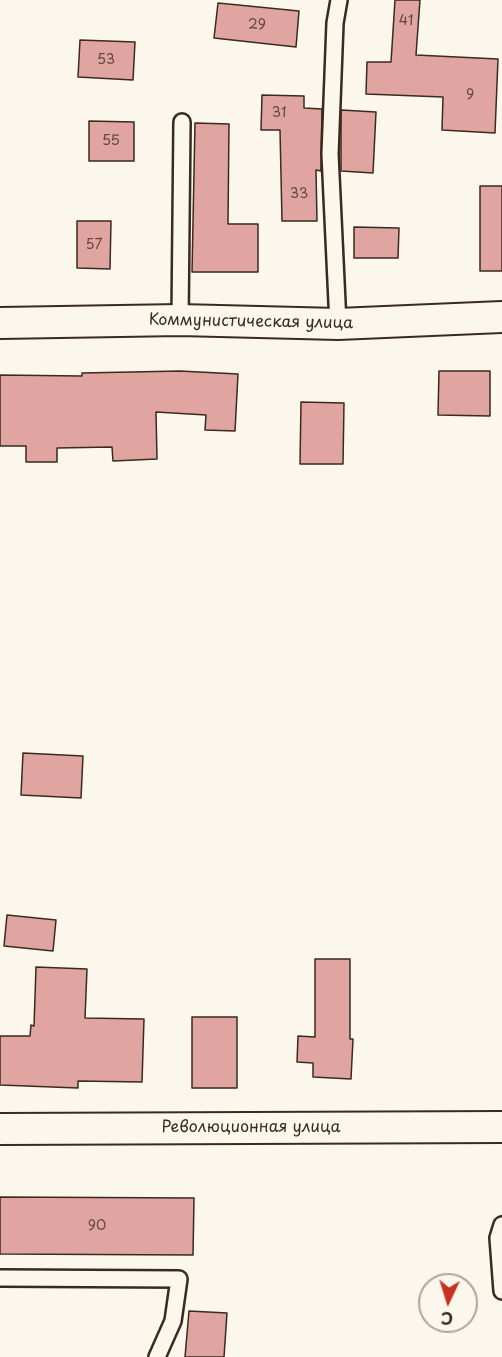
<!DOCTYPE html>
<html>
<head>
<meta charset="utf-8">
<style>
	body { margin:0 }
	#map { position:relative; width:502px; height:1357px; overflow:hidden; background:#fbf7ec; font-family:"Playpen Sans",sans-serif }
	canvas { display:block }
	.north { position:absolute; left:418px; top:1273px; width:60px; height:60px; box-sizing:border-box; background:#fbf7ec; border:2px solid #aea59a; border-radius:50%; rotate:184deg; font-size:16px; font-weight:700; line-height:24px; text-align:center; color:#3b2a1e }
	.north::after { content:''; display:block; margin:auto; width:21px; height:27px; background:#c8321e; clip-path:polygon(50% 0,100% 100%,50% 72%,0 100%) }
</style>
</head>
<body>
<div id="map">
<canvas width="502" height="1357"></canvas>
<div class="north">С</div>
</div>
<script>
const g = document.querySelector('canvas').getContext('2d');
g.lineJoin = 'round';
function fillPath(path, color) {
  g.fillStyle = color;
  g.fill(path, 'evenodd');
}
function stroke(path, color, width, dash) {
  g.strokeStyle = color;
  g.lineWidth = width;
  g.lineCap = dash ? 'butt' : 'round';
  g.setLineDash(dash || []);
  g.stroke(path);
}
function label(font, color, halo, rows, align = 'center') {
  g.font = font + ' "Playpen Sans",sans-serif';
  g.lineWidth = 4.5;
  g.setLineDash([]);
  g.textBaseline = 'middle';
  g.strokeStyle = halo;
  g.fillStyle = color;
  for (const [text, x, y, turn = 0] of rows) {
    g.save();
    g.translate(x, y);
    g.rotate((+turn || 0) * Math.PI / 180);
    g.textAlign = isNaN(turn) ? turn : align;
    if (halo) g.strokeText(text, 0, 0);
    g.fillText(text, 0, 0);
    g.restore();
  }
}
const building = new Path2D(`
	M 395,0 L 420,0 L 416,55 L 498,59 L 495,133 L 442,130 L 443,97 L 366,94 L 367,62 L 391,62 Z
	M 218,3 L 299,11 L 296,47 L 214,38 Z
	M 80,40 L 135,42 L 133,80 L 78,77 Z
	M 262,95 L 304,96 L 304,108 L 322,109 L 321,171 L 316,170 L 317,221 L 282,221 L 280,130 L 261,130 Z
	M 341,110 L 376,112 L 373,173 L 341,171 Z
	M 89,121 L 134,122 L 134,161 L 89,161 Z
	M 195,123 L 229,124 L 228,224 L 258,224 L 258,272 L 192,272 Z
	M 480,186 L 502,186 L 502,271 L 480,271 Z
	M 77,221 L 111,221 L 110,269 L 77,268 Z
	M 354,227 L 399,228 L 398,258 L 354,258 Z
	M 180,371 L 238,374 L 235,431 L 205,430 L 206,415 L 156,412 L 157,459 L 113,461 L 112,447 L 57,448 L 57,462 L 26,462 L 26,446 L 0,446 L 0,375 L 82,376 L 82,373 Z
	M 439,371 L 490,371 L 490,416 L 438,415 Z
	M 301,402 L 344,403 L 343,464 L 300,464 Z
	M 23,753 L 83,756 L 81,798 L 21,795 Z
	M 7,915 L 56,920 L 53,951 L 4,946 Z
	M 315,959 L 350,959 L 350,1039 L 353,1039 L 351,1079 L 313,1077 L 313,1063 L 297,1062 L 298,1036 L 315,1037 Z
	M 36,967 L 87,969 L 85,1018 L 144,1019 L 142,1082 L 78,1081 L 78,1088 L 0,1085 L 0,1036 L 30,1036 L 31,1025 L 34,1026 Z
	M 192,1017 L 237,1017 L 237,1088 L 192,1088 Z
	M 0,1197 L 194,1198 L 193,1255 L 0,1254 Z
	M 189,1311 L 227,1313 L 224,1357 L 185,1357 Z`);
fillPath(building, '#e0a5a1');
stroke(building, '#3b2a1e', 1.5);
const lane = new Path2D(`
	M 180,320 L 182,122
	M 338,324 L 330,154 L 335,23 L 339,0
	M 502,1225 L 498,1238 L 502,1291
	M 0,1278 L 179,1279 L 173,1321 L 157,1357`);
const street = new Path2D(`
	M 0,323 L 180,320 L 338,324 L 502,317
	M 0,1129 L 502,1127`);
stroke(lane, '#3b2a1e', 20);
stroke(street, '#3b2a1e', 34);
stroke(lane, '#fbf7ec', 15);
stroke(street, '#fbf7ec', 30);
label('14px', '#64493f', null, [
	["41",406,21],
	["29",257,25],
	["53",106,60],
	["9",470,95],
	["31",279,113],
	["55",111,141],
	["33",299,194],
	["57",94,245],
	["90",97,1226]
]);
label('16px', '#3b2a1e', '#fbf7ec', [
	["Коммунистическая улица",251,322,1],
	["Революционная улица",251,1128]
]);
</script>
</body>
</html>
